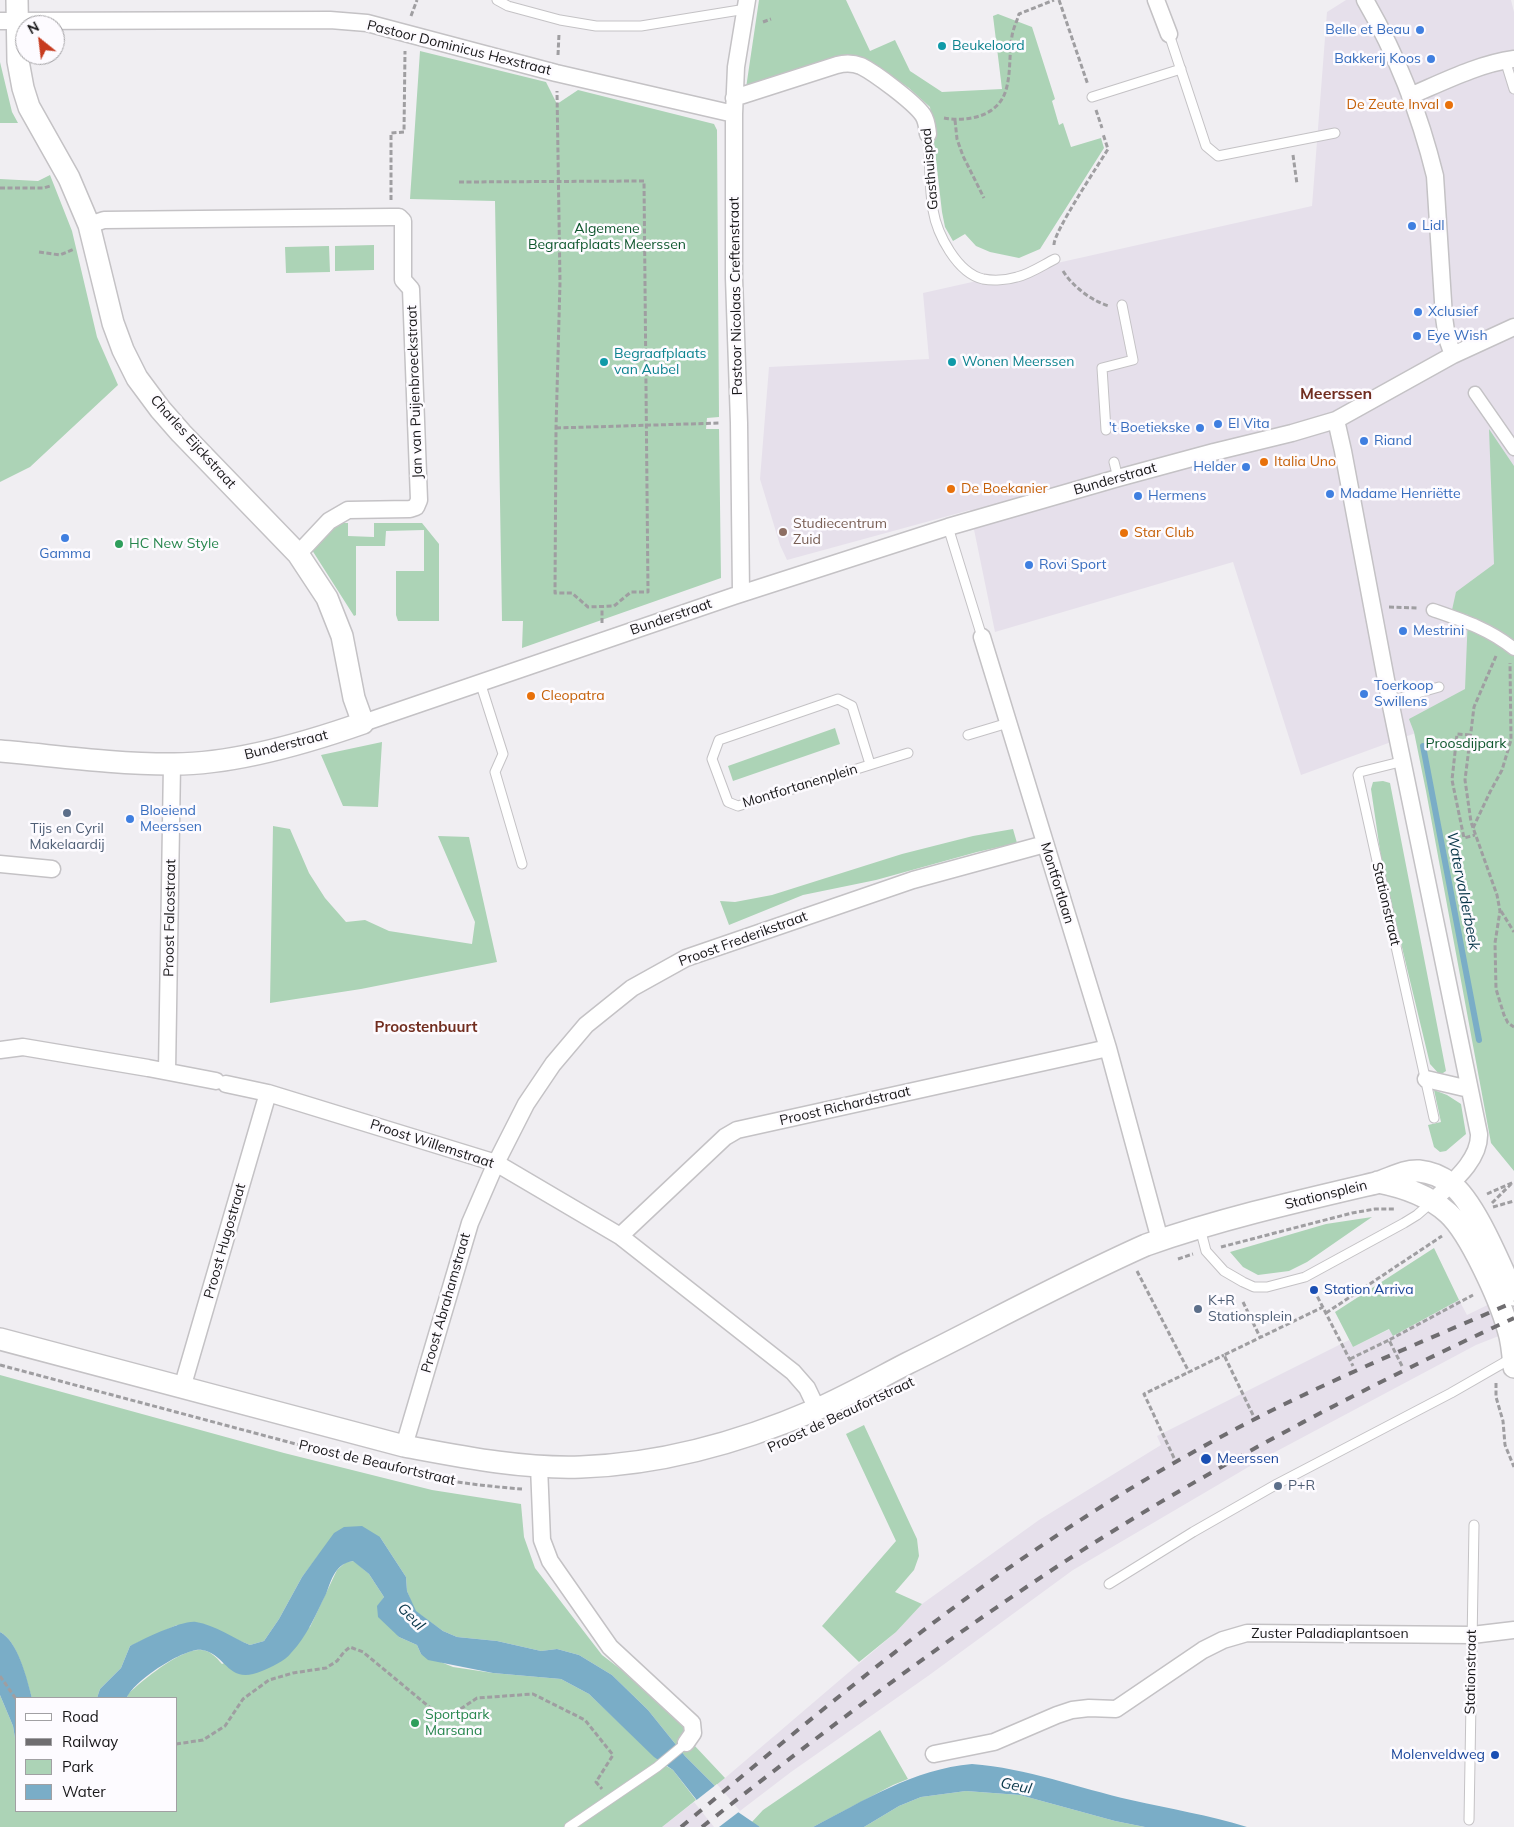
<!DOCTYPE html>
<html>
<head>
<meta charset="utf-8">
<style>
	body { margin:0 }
	#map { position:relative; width:1514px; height:1827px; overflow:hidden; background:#f0eef2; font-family:Mulish,sans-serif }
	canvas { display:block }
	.legend { position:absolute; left:15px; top:1697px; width:162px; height:115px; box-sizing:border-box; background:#fdfbff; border:1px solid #a1a0a3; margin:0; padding:6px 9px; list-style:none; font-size:15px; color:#181719 }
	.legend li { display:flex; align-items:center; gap:10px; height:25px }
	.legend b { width:25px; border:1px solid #a1a0a3 }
	.north { position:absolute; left:15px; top:15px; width:50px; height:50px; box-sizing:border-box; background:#fdfbff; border:1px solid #a1a0a3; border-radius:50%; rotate:331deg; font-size:14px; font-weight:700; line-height:20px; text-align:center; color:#181719 }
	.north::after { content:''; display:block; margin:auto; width:18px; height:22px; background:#c73c20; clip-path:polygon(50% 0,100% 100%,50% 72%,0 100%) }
</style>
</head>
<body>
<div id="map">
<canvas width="1514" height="1827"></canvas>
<ul class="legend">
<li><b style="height:6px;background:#fff"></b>Road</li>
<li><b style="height:6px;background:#6f6d70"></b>Railway</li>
<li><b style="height:14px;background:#acd3b6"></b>Park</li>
<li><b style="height:14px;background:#7aadc7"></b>Water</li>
</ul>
<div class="north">N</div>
</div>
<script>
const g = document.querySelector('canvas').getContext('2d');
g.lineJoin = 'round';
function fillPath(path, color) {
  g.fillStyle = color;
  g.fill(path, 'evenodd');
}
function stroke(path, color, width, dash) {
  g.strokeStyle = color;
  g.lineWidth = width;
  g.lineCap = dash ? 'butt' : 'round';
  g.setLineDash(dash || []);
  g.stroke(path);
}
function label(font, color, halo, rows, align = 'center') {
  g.font = font + ' Mulish,sans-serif';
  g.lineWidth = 5;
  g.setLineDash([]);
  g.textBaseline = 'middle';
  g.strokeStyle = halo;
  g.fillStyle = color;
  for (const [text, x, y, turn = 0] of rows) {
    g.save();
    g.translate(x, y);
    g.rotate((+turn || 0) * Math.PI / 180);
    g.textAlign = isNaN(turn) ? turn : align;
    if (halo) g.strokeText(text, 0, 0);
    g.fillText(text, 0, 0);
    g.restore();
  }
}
fillPath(new Path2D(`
	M 1346,0 L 1511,0 L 1514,12 L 1514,697 L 1301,775 L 1233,562 L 995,632 L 970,510 L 787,560 L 780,545 L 760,479 L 769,367 L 929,359 L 923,293 L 1312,206 L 1327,12 Z
	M 1514,1292 L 1514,1330 L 1476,1345 L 1262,1459 L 1073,1570 L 928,1676 L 791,1772 L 719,1827 L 662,1827 L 725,1778 L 896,1632 L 922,1604 L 1039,1520 L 1161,1445 L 1157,1436 L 1349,1340 L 1353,1347 L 1390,1329 L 1394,1336 L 1459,1300 L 1467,1315 Z`), '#e6e0eb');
fillPath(new Path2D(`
	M 759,0 L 846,0 L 870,51 L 895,40 L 910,71 L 942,92 L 1002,89 L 993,16 L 998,14 L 1032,27 L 1055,99 L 1052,101 L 1059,125 L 1063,123 L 1071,147 L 1101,138 L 1104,148 L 1040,249 L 1019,258 L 990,252 L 976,246 L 965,234 L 953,241 L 945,227 L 942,212 L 930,107 L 909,88 L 869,61 L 827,60 L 746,88 Z
	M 420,51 L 546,82 L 557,104 L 578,90 L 714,124 L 717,130 L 719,417 L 707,418 L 706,429 L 719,429 L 721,578 L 522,648 L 523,621 L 502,621 L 495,201 L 410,199 Z
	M 0,62 L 12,112 L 18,123 L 0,123 Z
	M 50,175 L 72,231 L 97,337 L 118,385 L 30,467 L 0,482 L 0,179 L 38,181 Z
	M 374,245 L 374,270 L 335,271 L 335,246 Z
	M 329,246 L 330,272 L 286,273 L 285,247 Z
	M 1489,429 L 1514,466 L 1514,1171 L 1491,1143 L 1426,791 L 1414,732 L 1409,719 L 1465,689 L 1468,615 L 1452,610 L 1456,592 L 1494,564 Z
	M 343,523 L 348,523 L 348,536 L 374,537 L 374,523 L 422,523 L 439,544 L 439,621 L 398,621 L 396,615 L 396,571 L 424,571 L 424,530 L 386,531 L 385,546 L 356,546 L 356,615 L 354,616 L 312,550 L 332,528 Z
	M 835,728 L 840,744 L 733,781 L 728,766 Z
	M 382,742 L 378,807 L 343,806 L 321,755 Z
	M 1383,781 L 1390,783 L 1446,1071 L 1440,1075 L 1430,1064 L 1382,864 L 1371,789 L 1373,782 Z
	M 273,826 L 290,829 L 309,873 L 325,898 L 346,922 L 365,920 L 389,931 L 472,944 L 475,922 L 438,836 L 469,837 L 497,962 L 361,989 L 270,1003 Z
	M 1013,829 L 1017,843 L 977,852 L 876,880 L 803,895 L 729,925 L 720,901 L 735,902 L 772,895 L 902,854 L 973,836 Z
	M 1434,1090 L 1447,1095 L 1461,1104 L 1466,1134 L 1446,1151 L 1440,1152 L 1434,1147 L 1428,1125 L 1441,1122 Z
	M 1372,1217 L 1307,1262 L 1289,1271 L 1258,1275 L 1243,1267 L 1230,1252 L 1326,1224 Z
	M 1434,1248 L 1459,1300 L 1393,1336 L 1389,1329 L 1353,1347 L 1335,1312 Z
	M 0,1375 L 284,1453 L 432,1490 L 521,1504 L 524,1537 L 535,1568 L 602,1655 L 690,1722 L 694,1745 L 725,1778 L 715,1786 L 685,1756 L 648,1710 L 612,1675 L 579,1655 L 557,1649 L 541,1651 L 497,1641 L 457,1637 L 443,1631 L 415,1611 L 407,1591 L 406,1577 L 380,1537 L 318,1556 L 302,1577 L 279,1619 L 264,1641 L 250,1645 L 238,1640 L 177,1625 L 130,1646 L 121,1668 L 100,1689 L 97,1698 L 32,1698 C 26,1679 18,1641 0,1632 Z
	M 864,1425 L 917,1539 L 919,1556 L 914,1570 L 895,1592 L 922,1604 L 896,1632 L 859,1662 L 822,1626 L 896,1541 L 846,1434 Z
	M 354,1561 L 369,1574 L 384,1597 L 378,1606 L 399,1637 L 417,1645 L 421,1654 L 453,1667 L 493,1673 L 561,1679 L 589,1694 L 663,1764 L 673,1770 L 696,1800 L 662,1827 L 0,1827 L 0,1695 L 13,1726 L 16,1744 L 16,1811 L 176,1811 L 176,1698 L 127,1698 L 128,1694 C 143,1680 180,1649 200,1650 C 210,1650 216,1657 222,1664 L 310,1627 L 337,1570 L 346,1562 Z
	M 880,1730 L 908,1779 L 893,1785 L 813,1827 L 760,1827 L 751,1823 L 763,1810 Z
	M 966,1791 L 1020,1795 L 1115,1821 L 1145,1827 L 864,1827 L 899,1806 L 921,1797 Z`), '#acd3b6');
fillPath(new Path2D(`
	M 362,1526 L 380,1537 L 406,1577 L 407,1591 L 416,1611 L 443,1631 L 457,1637 L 497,1641 L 541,1651 L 557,1649 L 579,1655 L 612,1675 L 648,1710 L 685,1756 L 715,1786 L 738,1812 L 760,1827 L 718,1827 L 673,1770 L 654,1757 L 589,1694 L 561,1679 L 493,1673 L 428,1660 L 421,1654 L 417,1645 L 399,1637 L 378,1617 L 377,1606 L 384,1597 L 369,1574 L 353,1561 C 347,1562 342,1564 337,1570 C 332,1576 329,1586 326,1594 C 316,1614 307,1636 291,1653 C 285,1661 271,1667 262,1671 C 227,1686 227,1654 202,1650 C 185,1647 132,1682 127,1698 L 97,1698 L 100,1689 L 121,1668 L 130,1646 C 144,1639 182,1620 196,1622 C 215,1625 233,1638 250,1645 L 264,1641 L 279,1619 L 302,1577 L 334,1533 L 344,1527 Z
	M 0,1632 C 18,1641 27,1679 32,1698 L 16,1698 L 16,1744 L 13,1726 L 0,1695 Z
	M 972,1764 C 1027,1768 1078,1788 1131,1800 C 1170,1809 1209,1815 1247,1827 L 1145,1827 L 1115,1821 L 1020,1795 L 966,1791 L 921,1797 L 899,1806 L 864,1827 L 813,1827 C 863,1801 914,1769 972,1764 Z`), '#7aadc7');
fillPath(new Path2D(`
	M 717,1784 L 740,1811 L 719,1827 L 714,1827 L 694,1802 Z`), '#f0eef2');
stroke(new Path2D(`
	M 1423,746 L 1479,1040`), '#7aadc7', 6);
const service = new Path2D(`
	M 497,0 L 508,6 L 560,20 L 596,26 L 641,26 L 746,9
	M 1169,34 L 1206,146 L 1218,156 L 1335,133
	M 1505,60 L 1514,89
	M 1092,97 L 1181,69
	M 928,134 C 930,159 929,186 933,210 C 937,234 957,273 983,279 C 993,281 1007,280 1017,277 C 1030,274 1043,265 1055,259
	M 1106,430 L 1102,368 L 1133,360 L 1122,305
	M 1114,462 L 1118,478
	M 948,527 L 982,637
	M 480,682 L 503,754 L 495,772 L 522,864
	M 1390,701 L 1439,687
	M 968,735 L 1008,723
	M 1404,761 L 1360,772 L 1358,775 L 1434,1118
	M 870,764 L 852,706 L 838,699 L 719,740 L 712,759 L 728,802 L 738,806 L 908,753
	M 1200,1228 L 1206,1251 L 1224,1271 L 1243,1282 L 1254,1287 L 1267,1287 L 1305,1277 L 1404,1223 L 1417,1215 L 1432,1202
	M 1109,1584 L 1193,1532 L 1277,1484 L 1451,1393 L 1512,1358
	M 1469,1820 L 1474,1525
	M 569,1827 L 657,1767 L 686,1743`);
const pedestrian = new Path2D(`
	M 1475,393 L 1514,449
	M 1433,610 C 1462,620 1490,629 1514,649`);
const minor = new Path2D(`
	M 1156,0 L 1169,34
	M 1365,0 C 1397,55 1420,115 1435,176 L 1444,317 L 1447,338 L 1453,355
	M 0,21 L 330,20 L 367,23 L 556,73 L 734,114
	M 1410,96 C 1443,82 1478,64 1514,59
	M 734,98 L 837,65 C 845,63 853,63 861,66 C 875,73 914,102 923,115 C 927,121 927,127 928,134
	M 89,225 L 104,220 L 391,217 L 399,217 L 403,221 L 403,280 L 411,289 L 419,500 L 416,507 L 410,509 L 348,510 L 329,521 L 298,554
	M 1336,420 L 1343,451 L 1390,701 L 1479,1134 C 1480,1161 1450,1184 1433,1201
	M 741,593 L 739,423 L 734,278 L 734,114 L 736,67 L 747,0
	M 982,637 L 1108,1048 L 1160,1240
	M 363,723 L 734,596 L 948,527 L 1118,478 L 1214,452 L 1292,433 L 1336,420 L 1453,355 L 1514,327
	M 0,864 L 52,869
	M 0,1050 L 23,1047 L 148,1068 L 216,1081
	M 167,1071 L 172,764
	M 1426,1079 L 1469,1089
	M 226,1084 L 268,1093 L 496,1163 L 620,1236 L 793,1372 L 807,1388 L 817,1409
	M 620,1236 L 725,1137 L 737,1130 L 1108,1048
	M 182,1388 L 268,1093
	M 404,1446 L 470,1223 L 496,1163 L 526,1104 L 553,1064 L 586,1025 L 632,988 L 686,958 L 913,880 L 1045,844
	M 539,1466 L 542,1540 L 550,1561 L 610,1647 L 692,1723 L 693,1733 L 686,1743
	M 934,1754 L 994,1742 L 1057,1715 L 1072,1710 L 1089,1708 L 1116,1709 L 1203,1650 L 1223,1640 L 1247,1633 L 1472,1635 L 1514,1630`);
const tertiary = new Path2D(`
	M 0,751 C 57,756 113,764 170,764 C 230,765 306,743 363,723 L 354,698 L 342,636 L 327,598 L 298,554 L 181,433 L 160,409 L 137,378 L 123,350 L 113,323 L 89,225 L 69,178 L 29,107 L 23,88 L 18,61 L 17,0
	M 1378,1182 C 1404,1187 1428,1195 1448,1213 C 1470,1233 1500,1300 1508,1329 C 1512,1341 1513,1354 1514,1367
	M 0,1339 L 404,1446 C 463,1457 522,1469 581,1467 C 663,1464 741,1442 815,1410 C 847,1396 877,1379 908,1363 C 987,1324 1065,1281 1146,1245 C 1220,1219 1299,1201 1376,1183 C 1390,1179 1404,1170 1419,1171 C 1430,1172 1442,1177 1451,1184 C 1475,1202 1500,1265 1514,1295`);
stroke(service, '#c4c2c5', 11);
stroke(pedestrian, '#c4c2c5', 15);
stroke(minor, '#c4c2c5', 19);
stroke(tertiary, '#c4c2c5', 24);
stroke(new Path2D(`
	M 1059,0 L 1088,85
	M 411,16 L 417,0
	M 763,22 L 771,19
	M 558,55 L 559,34
	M 1096,110 L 1102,128
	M 944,118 C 967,122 998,117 1006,90 C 1011,73 1009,54 1012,36 C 1013,29 1017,21 1019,14 L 1054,0
	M 955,120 L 957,139 L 963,156 L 984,198
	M 1293,155 L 1297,184
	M 459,182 L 644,181 L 648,592 L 631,592 L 614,606 L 588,607 L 572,593 L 555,593 L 556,428 L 560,282 L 557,91
	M 0,188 L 44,188 L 50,186
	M 391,200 L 391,133 L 404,132 L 405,51
	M 1054,245 C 1053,233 1099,164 1108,149 L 1103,134
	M 39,252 L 60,255 L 74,249
	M 1063,271 C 1073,287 1092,301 1109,306
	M 556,428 L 720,423
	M 1389,607 L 1418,608
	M 602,623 L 602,606
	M 1496,656 L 1474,707 L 1465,780 L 1471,822 L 1497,895 L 1500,911 L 1495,943 L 1496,989 L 1504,1015 L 1508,1023 L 1514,1027
	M 1470,735 L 1457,734 L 1452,780 L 1464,838 L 1475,835
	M 1473,828 L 1490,792 L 1502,770 L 1511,740 L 1510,663
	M 1501,911 L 1514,932
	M 1487,1194 L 1514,1182
	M 1492,1203 L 1511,1184
	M 1493,1207 L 1514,1201
	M 1221,1247 L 1352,1213 L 1375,1209 L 1395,1209
	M 1178,1259 L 1193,1254
	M 1137,1271 L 1189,1372 L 1224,1355
	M 1314,1290 L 1353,1366
	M 1243,1302 L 1260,1337
	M 1326,1313 L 1442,1236
	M 1350,1359 L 1389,1340
	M 0,1365 L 397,1471 C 439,1480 480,1486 522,1489
	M 1402,1366 L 1389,1340 L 1473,1295
	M 1496,1383 L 1496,1397 L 1503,1421 L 1505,1445 L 1514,1467
	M 1253,1415 L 1224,1355 L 1323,1307
	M 1174,1458 L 1144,1394 L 1189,1372
	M 0,1676 L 16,1699
	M 176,1744 L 203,1740 L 225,1726 L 243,1699 L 269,1680 L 293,1673 L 326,1668 L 337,1661 L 344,1652 L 350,1647 L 363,1652 L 439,1715 L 450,1716 L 477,1698 L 533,1694 L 585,1720 L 613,1755 L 596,1782 L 602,1789`), '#9f9ea1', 3, [5, 2.5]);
stroke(service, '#fff', 9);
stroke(pedestrian, '#fff', 12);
stroke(minor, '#fff', 16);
stroke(tertiary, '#fff', 21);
stroke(new Path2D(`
	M 681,1827 C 800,1728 920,1626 1050,1540 C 1138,1481 1231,1428 1327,1384 C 1389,1355 1452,1329 1514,1302
	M 702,1827 C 820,1734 939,1644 1064,1562 C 1206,1470 1360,1389 1514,1318`), '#6f6d70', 4, [9, 9]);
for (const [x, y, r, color] of [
	[1420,30,5,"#3f7fe0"],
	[942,46,5,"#0f9aa8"],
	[1431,59,5,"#3f7fe0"],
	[1449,105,5,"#e8710a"],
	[1412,226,5,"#3f7fe0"],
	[1418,312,5,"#3f7fe0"],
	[1417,336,5,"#3f7fe0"],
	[604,362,5,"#0f9aa8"],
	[952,362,5,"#0f9aa8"],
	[1218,424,5,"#3f7fe0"],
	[1200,428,5,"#3f7fe0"],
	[1364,441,5,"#3f7fe0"],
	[1264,462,5,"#e8710a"],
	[1246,467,5,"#3f7fe0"],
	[951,489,5,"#e8710a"],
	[1330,494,5,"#3f7fe0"],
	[1138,496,5,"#3f7fe0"],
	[783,532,5,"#8d6e63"],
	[1124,533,5,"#e8710a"],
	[65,538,5,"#3f7fe0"],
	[119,544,5,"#2e9e5b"],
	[1029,565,5,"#3f7fe0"],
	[1403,631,5,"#3f7fe0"],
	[1364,694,5,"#3f7fe0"],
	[531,696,5,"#e8710a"],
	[67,813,5,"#5c6f8a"],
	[130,819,5,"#3f7fe0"],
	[1314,1290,5,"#1a4fb4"],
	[1198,1309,5,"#5c6f8a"],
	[1206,1459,6,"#1a4fb4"],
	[1278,1486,5,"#5c6f8a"],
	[415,1723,5,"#2e9e5b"],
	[1495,1755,5,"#1a4fb4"]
]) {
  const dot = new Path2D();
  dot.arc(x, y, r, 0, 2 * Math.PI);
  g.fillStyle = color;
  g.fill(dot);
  stroke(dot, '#fdfbff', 2);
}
label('14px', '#366cbe', '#fdfbff', [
	["Belle et Beau",1410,30,"right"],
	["Bakkerij Koos",1421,59,"right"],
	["Lidl",1422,226],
	["Xclusief",1428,312],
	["Eye Wish",1427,336],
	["El Vita",1228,424],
	["'t Boetiekske",1190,428,"right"],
	["Riand",1374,441],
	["Helder",1236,467,"right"],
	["Madame Henriëtte",1340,494],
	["Hermens",1148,496],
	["Gamma",65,554,"center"],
	["Rovi Sport",1039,565],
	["Mestrini",1413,631],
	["Toerkoop",1374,686],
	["Swillens",1374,702],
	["Bloeiend",140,811],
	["Meerssen",140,827]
], 'left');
label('14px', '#0d838f', '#fdfbff', [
	["Beukeloord",952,46],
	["Begraafplaats",614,354],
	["van Aubel",614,370],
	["Wonen Meerssen",962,362]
], 'left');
label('14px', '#181719', '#fdfbff', [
	["Pastoor Dominicus Hexstraat",459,48,14],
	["Gasthuispad",930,169,-95],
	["Pastoor Nicolaas Creftenstraat",736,296,-91],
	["Jan van Puijenbroeckstraat",415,392,-92],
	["Charles Eijckstraat",193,442,48],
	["Bunderstraat",1115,479,-16],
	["Bunderstraat",671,617,-19],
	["Bunderstraat",286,745,-14],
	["Montfortanenplein",800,786,-17],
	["Montfortlaan",1057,883,73],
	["Stationstraat",1386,904,77],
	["Proost Falcostraat",170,918,-89],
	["Proost Frederikstraat",743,939,-20],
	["Proost Richardstraat",845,1106,-13],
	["Proost Willemstraat",432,1144,18],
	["Stationsplein",1326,1195,-14],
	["Proost Hugostraat",225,1241,-74],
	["Proost Abrahamstraat",446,1303,-74],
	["Proost de Beaufortstraat",841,1415,-25],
	["Proost de Beaufortstraat",377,1463,13],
	["Zuster Paladiaplantsoen",1330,1634],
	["Stationstraat",1471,1672,-89]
]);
label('14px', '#c56008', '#fdfbff', [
	["De Zeute Inval",1439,105,"right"],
	["Italia Uno",1274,462],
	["De Boekanier",961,489],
	["Star Club",1134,533],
	["Cleopatra",541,696]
], 'left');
label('14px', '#0e562d', '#fdfbff', [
	["Algemene",607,229],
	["Begraafplaats Meerssen",607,245],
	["Proosdijpark",1466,744]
]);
label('14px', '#785e54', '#fdfbff', [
	["Studiecentrum",793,524],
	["Zuid",793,540]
], 'left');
label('14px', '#27864d', '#fdfbff', [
	["HC New Style",129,544],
	["Sportpark",425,1715],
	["Marsana",425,1731]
], 'left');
label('14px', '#4e5e75', '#fdfbff', [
	["Tijs en Cyril",67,829,"center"],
	["Makelaardij",67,845,"center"],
	["K+R",1208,1301],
	["Stationsplein",1208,1317],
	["P+R",1288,1486]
], 'left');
label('14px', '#164399', '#fdfbff', [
	["Station Arriva",1324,1290],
	["Meerssen",1217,1459],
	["Molenveldweg",1485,1755,"right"]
], 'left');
label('italic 15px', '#083649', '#fdfbff', [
	["Watervalderbeek",1463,891,79],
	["Geul",411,1617,45],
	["Geul",1016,1786,12]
]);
label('bold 15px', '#712d1f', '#fdfbff', [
	["Proostenbuurt",426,1027]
]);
label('bold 16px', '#712d1f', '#fdfbff', [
	["Meerssen",1336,394]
]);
</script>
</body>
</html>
